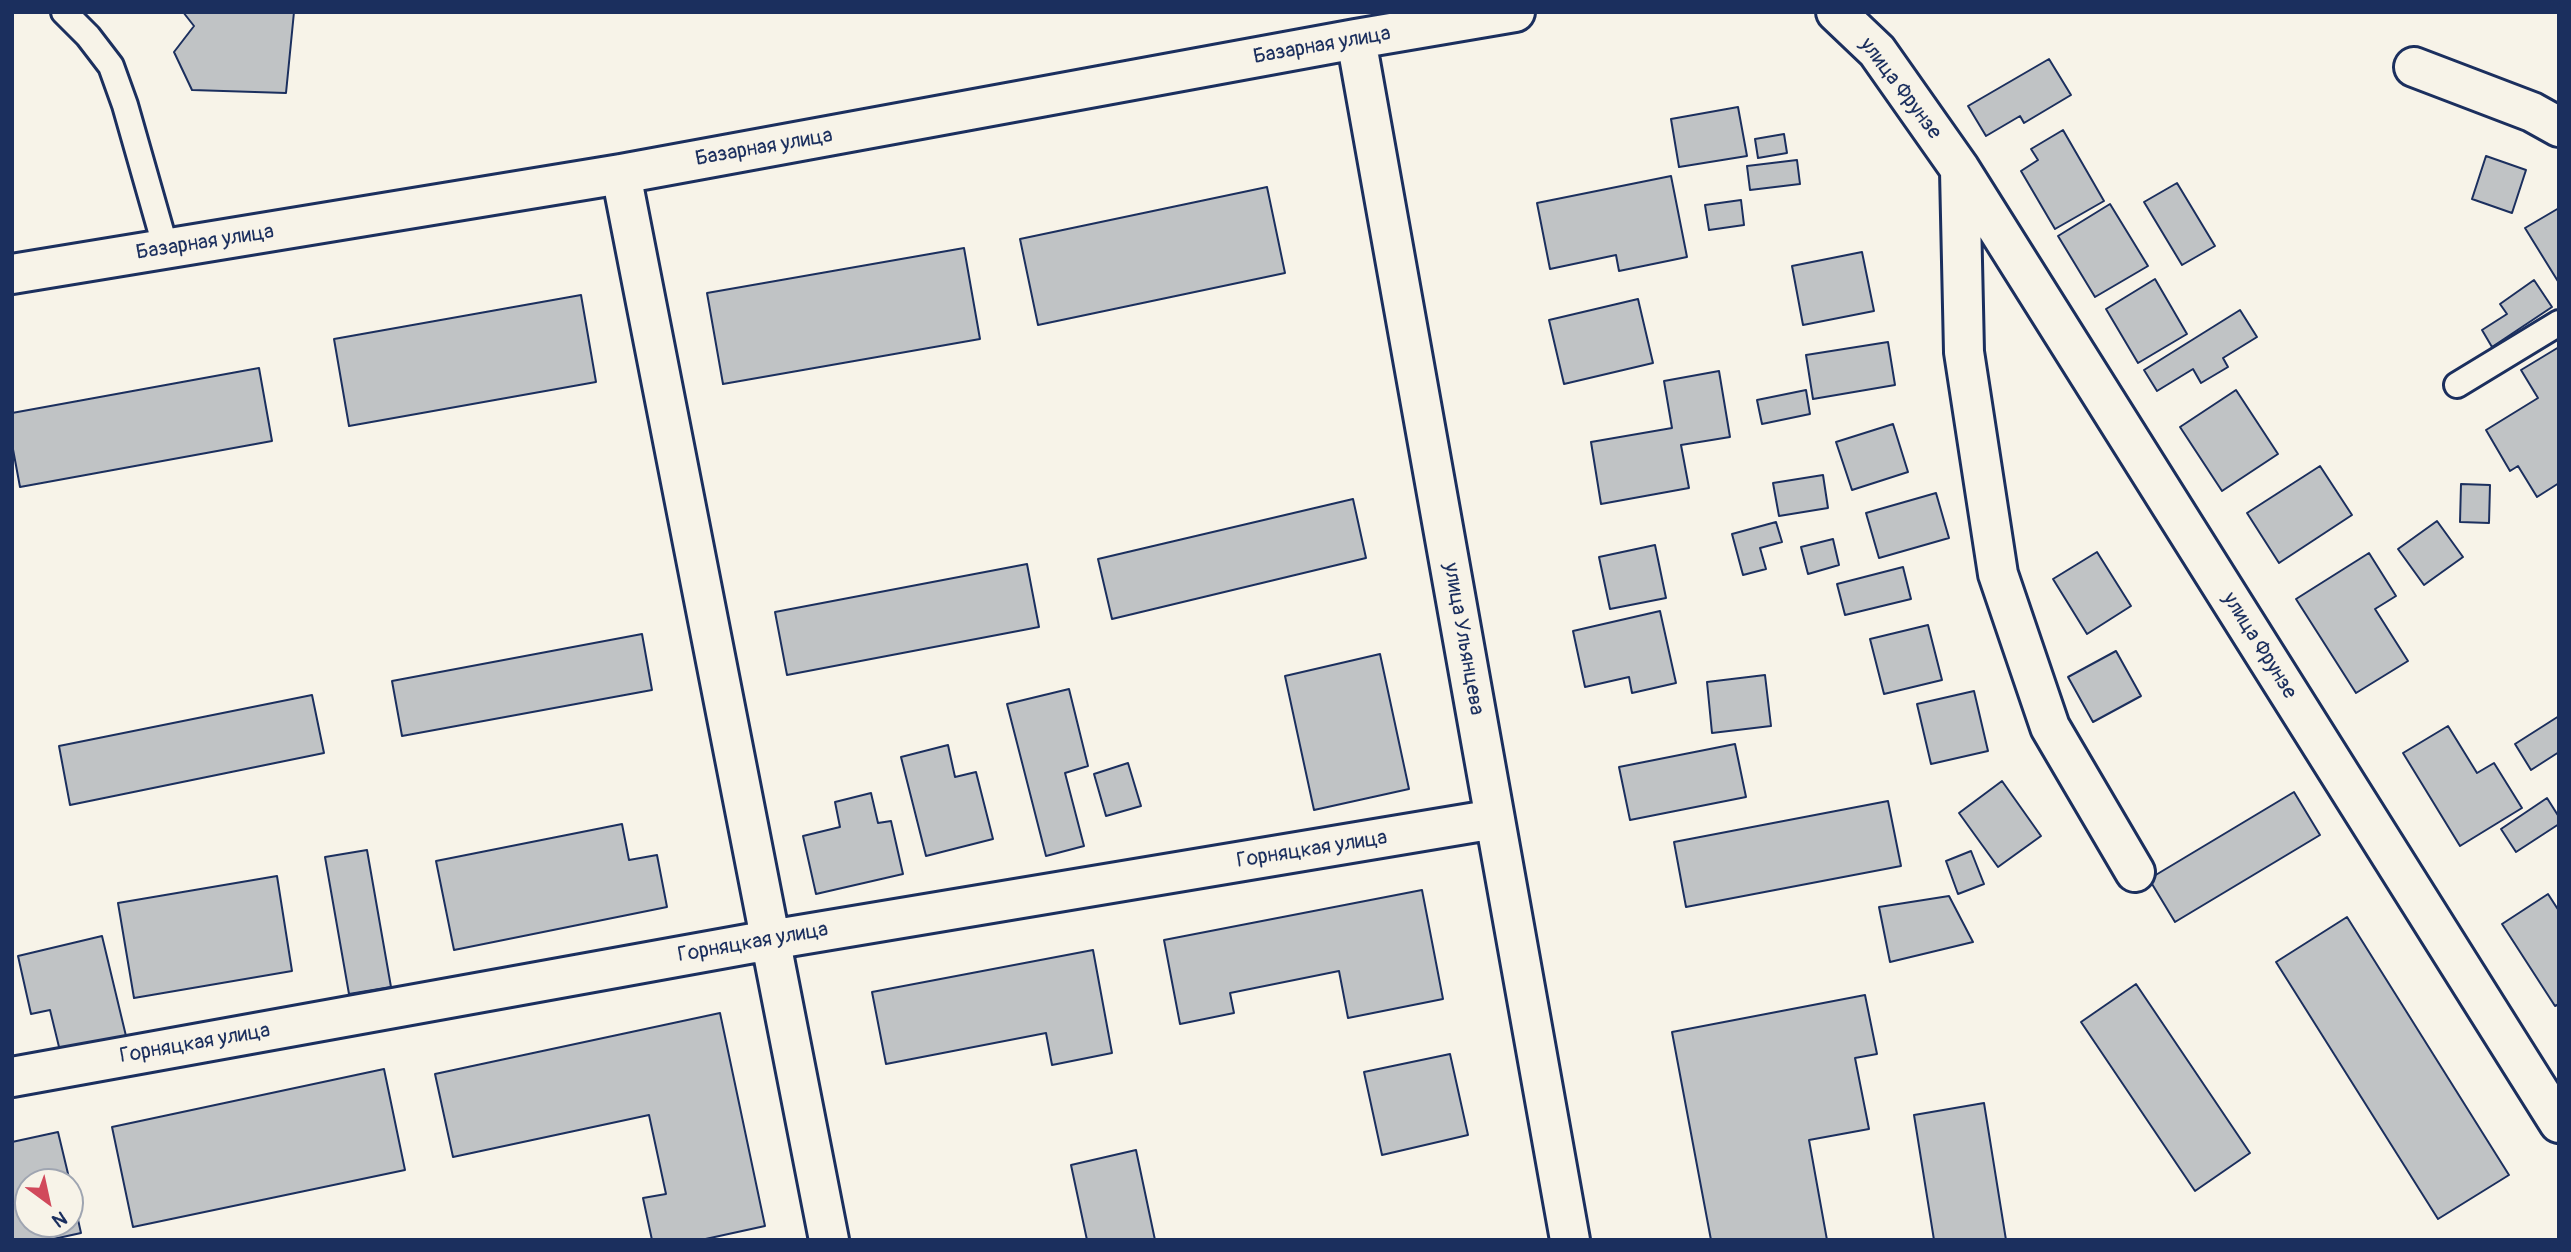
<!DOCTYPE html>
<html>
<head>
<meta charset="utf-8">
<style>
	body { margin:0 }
	#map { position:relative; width:2571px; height:1252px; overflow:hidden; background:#f7f3e8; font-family:Pangolin,sans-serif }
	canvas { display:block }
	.frame { position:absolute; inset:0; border:14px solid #1b2f5e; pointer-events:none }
	.north { position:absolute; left:14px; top:1168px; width:70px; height:70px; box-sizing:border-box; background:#f7f3e8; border:2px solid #9fa5b1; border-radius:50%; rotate:147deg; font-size:19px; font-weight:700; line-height:28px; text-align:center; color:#1b2f5e }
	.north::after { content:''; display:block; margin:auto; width:24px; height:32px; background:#d1495b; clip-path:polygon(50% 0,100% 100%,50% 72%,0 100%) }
</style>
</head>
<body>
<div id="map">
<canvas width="2571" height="1252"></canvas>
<div class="frame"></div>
<div class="north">N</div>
</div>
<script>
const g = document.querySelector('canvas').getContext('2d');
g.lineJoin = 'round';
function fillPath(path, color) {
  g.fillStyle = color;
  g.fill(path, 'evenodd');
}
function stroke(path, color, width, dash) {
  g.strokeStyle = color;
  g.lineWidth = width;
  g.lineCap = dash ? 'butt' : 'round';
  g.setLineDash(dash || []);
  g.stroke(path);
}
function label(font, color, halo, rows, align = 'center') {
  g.font = font + ' Pangolin,sans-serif';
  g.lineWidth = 5;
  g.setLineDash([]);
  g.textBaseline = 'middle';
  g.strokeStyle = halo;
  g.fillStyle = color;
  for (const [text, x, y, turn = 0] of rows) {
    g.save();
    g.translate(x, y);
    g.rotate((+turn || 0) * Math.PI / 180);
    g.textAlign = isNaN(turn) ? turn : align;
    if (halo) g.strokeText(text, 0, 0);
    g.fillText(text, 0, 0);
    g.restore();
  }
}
const building = new Path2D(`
	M 183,12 L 294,12 L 286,93 L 192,90 L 174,52 L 194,26 Z
	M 2049,59 L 2071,95 L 2024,123 L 2020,116 L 1986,136 L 1968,106 Z
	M 1738,107 L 1747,156 L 1679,167 L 1671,119 Z
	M 2063,130 L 2104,201 L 2055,229 L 2021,171 L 2038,160 L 2031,149 Z
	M 1784,134 L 1787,153 L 1758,158 L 1755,139 Z
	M 2486,156 L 2526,170 L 2512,213 L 2472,199 Z
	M 1797,160 L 1800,184 L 1750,190 L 1747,166 Z
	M 1671,176 L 1687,257 L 1619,271 L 1616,255 L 1550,269 L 1537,203 Z
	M 2177,183 L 2215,246 L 2182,265 L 2144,202 Z
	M 1267,187 L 1285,273 L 1038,325 L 1020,239 Z
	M 1741,200 L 1744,225 L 1709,230 L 1705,205 Z
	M 2110,204 L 2148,266 L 2095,297 L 2058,236 Z
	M 2559,208 L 2559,283 L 2525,228 Z
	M 964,248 L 980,339 L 723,384 L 707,293 Z
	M 1862,252 L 1874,311 L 1803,325 L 1792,266 Z
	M 2155,279 L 2187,334 L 2138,363 L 2106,309 Z
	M 2534,280 L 2552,307 L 2492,347 L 2482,330 L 2507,314 L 2500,304 Z
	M 581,295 L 596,382 L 349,426 L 334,339 Z
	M 1638,299 L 1653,363 L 1564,384 L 1549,320 Z
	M 2240,310 L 2257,337 L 2223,358 L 2228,367 L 2201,383 L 2193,369 L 2157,391 L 2144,370 Z
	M 1888,342 L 1895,385 L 1813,399 L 1806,355 Z
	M 2559,347 L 2559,483 L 2537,497 L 2518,466 L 2510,471 L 2486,430 L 2538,398 L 2521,370 Z
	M 259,368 L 272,441 L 20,487 L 12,444 L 12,413 Z
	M 1719,371 L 1730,437 L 1681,445 L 1689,488 L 1601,504 L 1591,442 L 1672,428 L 1664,381 Z
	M 1806,390 L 1810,414 L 1762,424 L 1757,400 Z
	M 2236,390 L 2278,454 L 2222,491 L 2180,427 Z
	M 1893,424 L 1908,472 L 1852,490 L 1836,442 Z
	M 2320,466 L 2352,515 L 2279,563 L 2247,513 Z
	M 1823,475 L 1828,508 L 1779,516 L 1773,483 Z
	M 2461,484 L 2490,485 L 2489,523 L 2460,522 Z
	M 1936,493 L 1949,538 L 1879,558 L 1866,513 Z
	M 1353,499 L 1366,558 L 1112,619 L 1098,559 Z
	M 2437,521 L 2463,557 L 2424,585 L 2398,549 Z
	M 1776,522 L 1782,542 L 1760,548 L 1766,569 L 1743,575 L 1732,534 Z
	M 1833,539 L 1839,565 L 1808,574 L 1801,547 Z
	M 1655,545 L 1666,598 L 1610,609 L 1599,557 Z
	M 2097,552 L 2131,606 L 2087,634 L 2053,579 Z
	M 2369,553 L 2396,596 L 2375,609 L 2408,661 L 2356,693 L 2296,599 Z
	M 1027,564 L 1039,627 L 787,675 L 775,612 Z
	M 1903,567 L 1911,599 L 1845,615 L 1837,584 Z
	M 1660,611 L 1676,683 L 1632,693 L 1629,677 L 1585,687 L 1573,631 Z
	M 1928,625 L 1942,680 L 1884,694 L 1870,639 Z
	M 642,634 L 652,690 L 402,736 L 392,681 Z
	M 2116,651 L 2141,696 L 2093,722 L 2068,677 Z
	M 1380,654 L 1409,789 L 1314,810 L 1285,676 Z
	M 1765,675 L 1771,726 L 1712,733 L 1707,682 Z
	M 1069,689 L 1088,766 L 1065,773 L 1084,846 L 1046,856 L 1007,704 Z
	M 1974,691 L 1988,751 L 1931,764 L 1917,704 Z
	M 312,695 L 324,753 L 70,805 L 59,746 Z
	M 2559,716 L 2559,752 L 2531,770 L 2515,744 Z
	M 2448,726 L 2477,773 L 2494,763 L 2522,808 L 2460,846 L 2403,753 Z
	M 1735,744 L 1746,797 L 1630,820 L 1619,767 Z
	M 948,745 L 955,777 L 976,772 L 993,839 L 926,856 L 901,757 Z
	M 1128,763 L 1141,806 L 1106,816 L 1094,774 Z
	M 2002,781 L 2041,836 L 1998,867 L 1959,813 Z
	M 2294,792 L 2320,835 L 2175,922 L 2149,879 Z
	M 871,793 L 878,823 L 891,821 L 903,874 L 816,894 L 803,836 L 840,827 L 835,802 Z
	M 2547,798 L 2559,817 L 2559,824 L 2516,852 L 2501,829 Z
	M 1888,801 L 1901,866 L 1686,907 L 1674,842 Z
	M 622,824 L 629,860 L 657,855 L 667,907 L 454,950 L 436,861 Z
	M 367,850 L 391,987 L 349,994 L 325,857 Z
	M 1971,851 L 1984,884 L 1958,894 L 1946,861 Z
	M 277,876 L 292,971 L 134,998 L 118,903 Z
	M 1422,890 L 1443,999 L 1348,1018 L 1339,971 L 1230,993 L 1234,1013 L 1180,1024 L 1164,940 Z
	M 2548,894 L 2559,911 L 2559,1004 L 2555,1006 L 2502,924 Z
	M 1949,896 L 1973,942 L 1890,962 L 1879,907 Z
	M 2347,917 L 2509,1175 L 2438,1219 L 2276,962 Z
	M 102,936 L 126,1036 L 60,1051 L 50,1010 L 31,1014 L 18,956 Z
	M 1093,950 L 1112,1053 L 1052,1065 L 1046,1033 L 886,1064 L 872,992 Z
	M 2136,984 L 2250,1153 L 2195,1191 L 2081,1022 Z
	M 1865,995 L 1877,1054 L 1855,1058 L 1869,1129 L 1809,1140 L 1827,1240 L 1711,1240 L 1672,1032 Z
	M 720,1013 L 765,1226 L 701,1240 L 652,1240 L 643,1198 L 666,1194 L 649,1115 L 453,1157 L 435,1074 Z
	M 1450,1054 L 1468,1135 L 1382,1155 L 1364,1072 Z
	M 384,1069 L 405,1170 L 133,1227 L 112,1127 Z
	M 1984,1103 L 2006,1240 L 1934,1240 L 1914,1115 Z
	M 58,1132 L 70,1182 L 28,1182 L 28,1224 L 70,1224 L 70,1184 L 81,1233 L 49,1240 L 12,1240 L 12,1142 Z
	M 1136,1150 L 1155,1240 L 1087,1240 L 1071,1165 Z`);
fillPath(building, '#c0c3c5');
stroke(building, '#1b2f5e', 2);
const service = new Path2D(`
	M 64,12 L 88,36 L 111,66 L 125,105 L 166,249
	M 2457,385 L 2559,323`);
const minor = new Path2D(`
	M 1836,12 L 1877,51 L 1960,169 L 2559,1123
	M 1356,39 L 1570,1240
	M 2414,67 L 2532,112 L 2559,127
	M 1960,171 L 1964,352 L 1998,574 L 2050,727 L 2135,872
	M 621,174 L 829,1240
	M 12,274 L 621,174 L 1356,39 L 1515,12
	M 12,1077 L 770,940 L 1495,819`);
stroke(service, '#1b2f5e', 30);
stroke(minor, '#1b2f5e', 44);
stroke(service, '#f7f3e8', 24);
stroke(minor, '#f7f3e8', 38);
label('21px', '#1b2f5e', '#f7f3e8', [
	["Базарная улица",1322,46,-10],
	["улица Фрунзе",1900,89,53],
	["Базарная улица",764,148,-10],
	["Базарная улица",205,243,-9],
	["улица Ульянцева",1463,639,80],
	["улица Фрунзе",2259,646,58],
	["Горняцкая улица",1312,850,-9],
	["Горняцкая улица",753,943,-10],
	["Горняцкая улица",195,1044,-10]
]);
</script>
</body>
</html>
